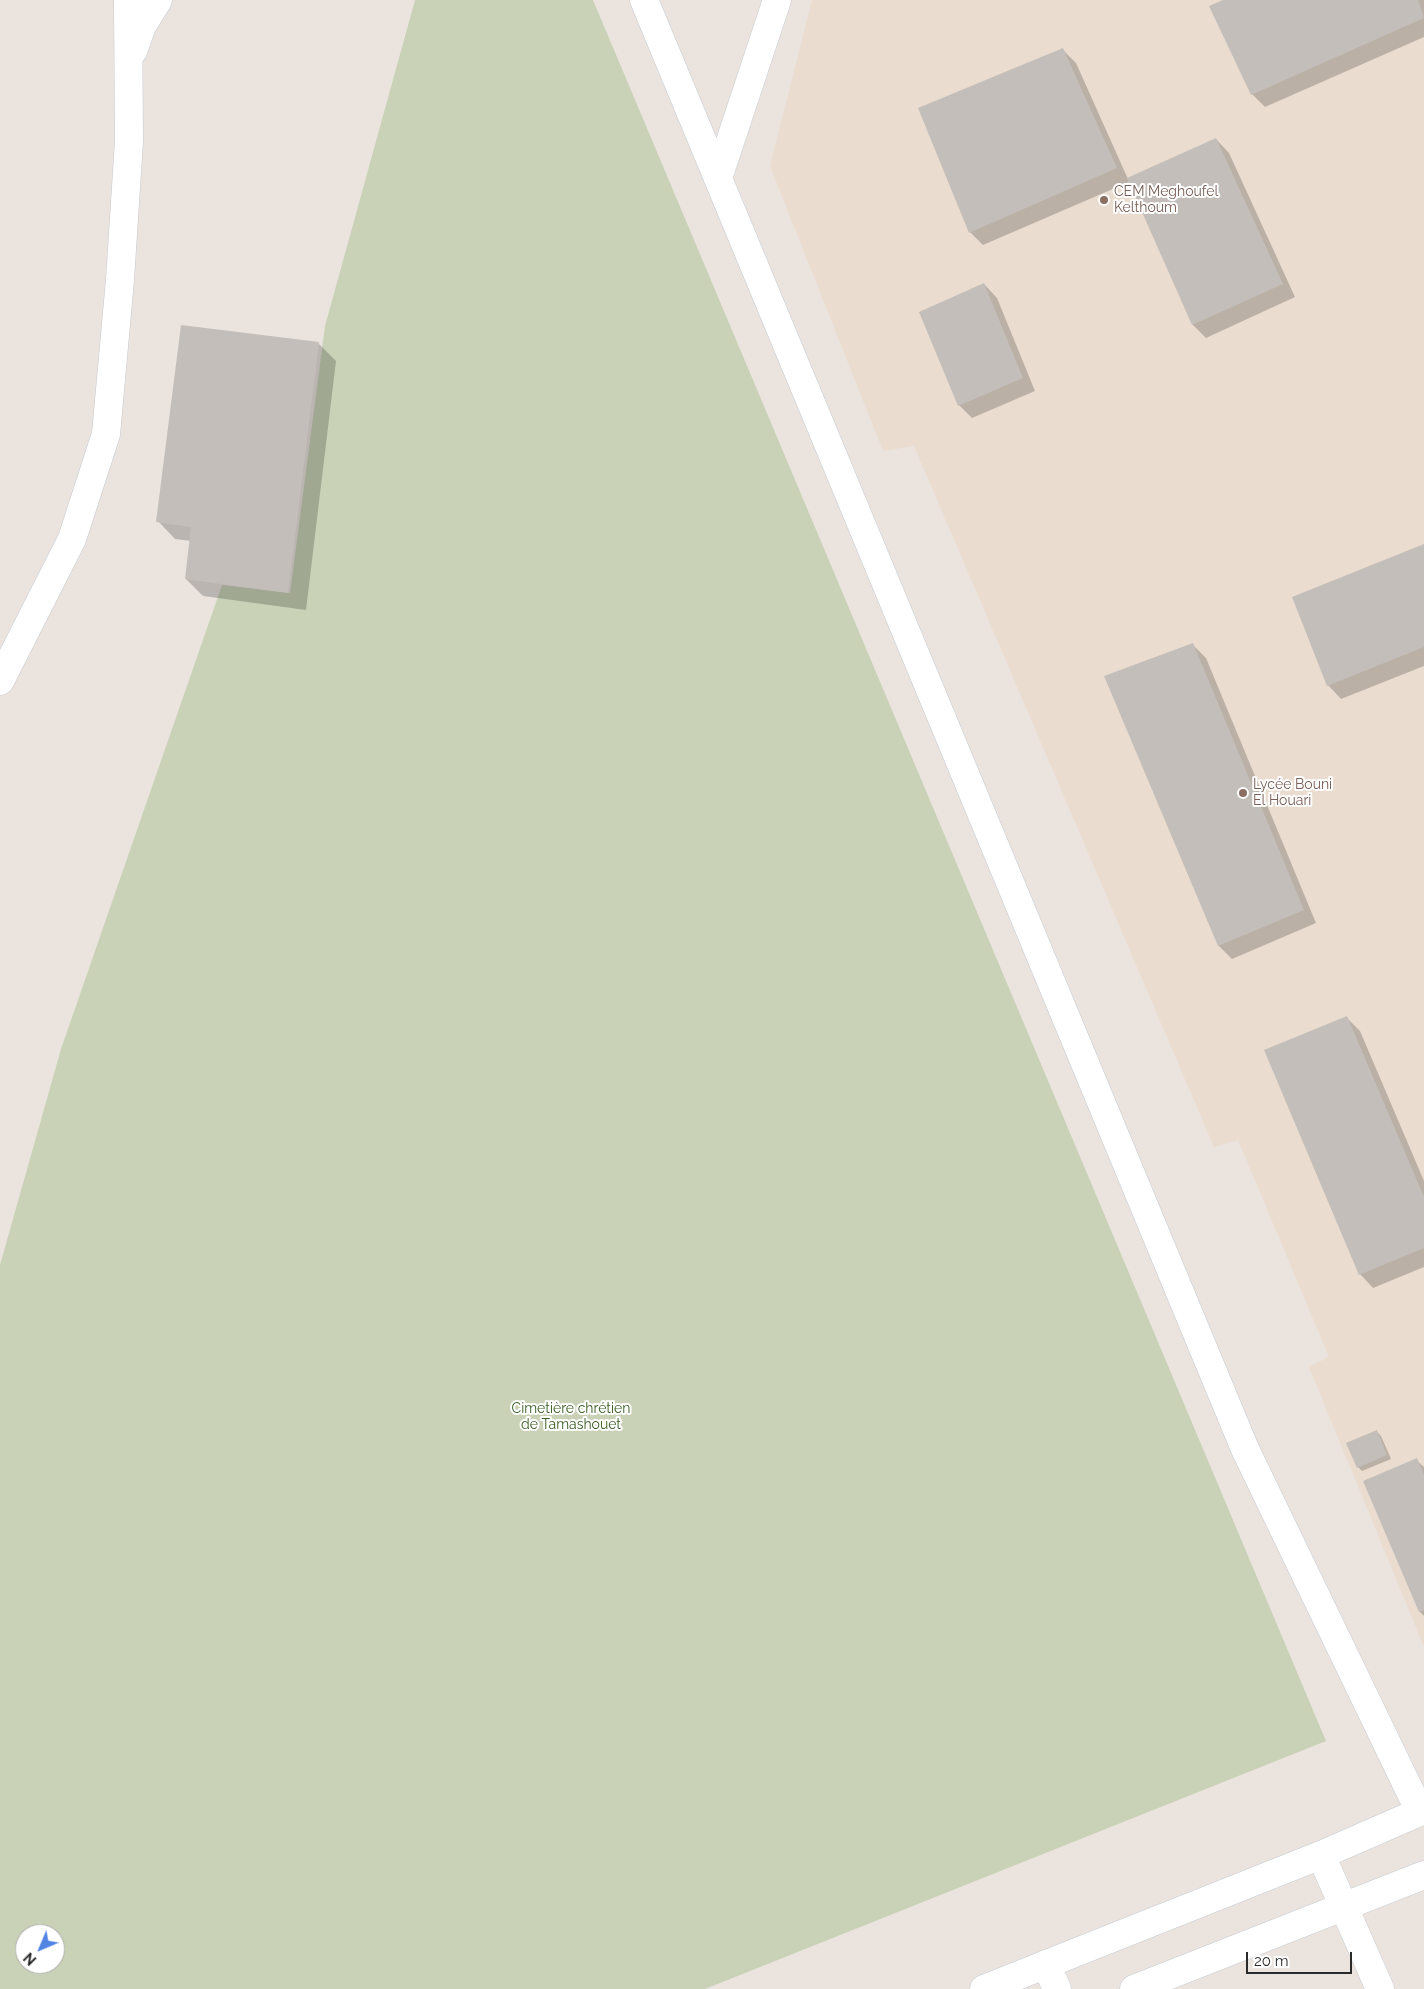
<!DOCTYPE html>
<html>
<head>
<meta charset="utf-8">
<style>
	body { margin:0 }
	#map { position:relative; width:1424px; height:1989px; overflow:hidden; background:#eae3de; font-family:Raleway,sans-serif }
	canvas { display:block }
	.north { position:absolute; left:15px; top:1924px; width:50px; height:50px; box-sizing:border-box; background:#fff; border:1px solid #aaa; border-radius:50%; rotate:225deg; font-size:14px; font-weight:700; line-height:20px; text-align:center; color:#2a2a2a }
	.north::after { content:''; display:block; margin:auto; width:18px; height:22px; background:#5284e4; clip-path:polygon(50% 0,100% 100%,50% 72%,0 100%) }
	.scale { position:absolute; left:1246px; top:1952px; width:106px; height:22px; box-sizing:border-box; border:2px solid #2a2a2a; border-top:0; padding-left:6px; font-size:15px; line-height:18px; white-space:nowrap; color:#2a2a2a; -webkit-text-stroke:4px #fff; paint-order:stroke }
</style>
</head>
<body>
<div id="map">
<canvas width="1424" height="1989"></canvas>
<div class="north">N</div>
<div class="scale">20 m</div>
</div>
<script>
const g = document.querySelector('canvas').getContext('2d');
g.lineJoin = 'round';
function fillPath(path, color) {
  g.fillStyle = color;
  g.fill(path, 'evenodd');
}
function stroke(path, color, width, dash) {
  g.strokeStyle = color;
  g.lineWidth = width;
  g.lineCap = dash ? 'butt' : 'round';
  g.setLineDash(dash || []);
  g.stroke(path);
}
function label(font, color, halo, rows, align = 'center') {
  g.font = font + ' Raleway,sans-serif';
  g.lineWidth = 4;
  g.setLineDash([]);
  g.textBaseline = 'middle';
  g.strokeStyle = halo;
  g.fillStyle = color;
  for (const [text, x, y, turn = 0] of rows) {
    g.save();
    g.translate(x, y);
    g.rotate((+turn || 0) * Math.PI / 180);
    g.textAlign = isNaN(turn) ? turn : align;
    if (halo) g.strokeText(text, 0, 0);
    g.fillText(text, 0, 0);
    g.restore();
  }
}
fillPath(new Path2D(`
	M 812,0 L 1424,0 L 1424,1647 L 1309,1367 L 1329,1357 L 1238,1140 L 1214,1147 L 914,446 L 883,451 L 770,166 Z`), '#eaddcf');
fillPath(new Path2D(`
	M 415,0 L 593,0 L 1326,1741 L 705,1989 L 0,1989 L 0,1265 L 61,1049 L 222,585 L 290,593 L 325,326 ZM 25,1934 L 55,1934 L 55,1964 L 25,1964 Z`), '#c9d2b7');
fillPath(new Path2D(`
	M 1226,0 L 1424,0 L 1424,37 L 1265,107 L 1252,94 Z
	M 1063,50 L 1076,63 L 1128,179 L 1216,139 L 1229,153 L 1295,297 L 1206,338 L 1193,325 L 1129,182 L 983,245 L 970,232 Z
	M 984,284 L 997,298 L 1035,391 L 972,418 L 959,405 Z
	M 319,344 L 336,361 L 306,610 L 203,596 L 186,579 L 191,541 L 175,539 L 158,521 Z
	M 1424,545 L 1424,666 L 1341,699 L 1328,685 Z
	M 1192,644 L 1206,658 L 1316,923 L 1232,959 L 1219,946 L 1106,677 Z
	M 1347,1018 L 1360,1031 L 1424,1181 L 1424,1267 L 1373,1288 L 1360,1274 Z
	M 1377,1432 L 1381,1436 L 1391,1459 L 1362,1471 L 1358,1467 Z
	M 1416,1460 L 1424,1467 L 1424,1616 L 1420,1612 Z`), '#0003');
fillPath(new Path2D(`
	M 1223,0 L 1418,0 L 1424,18 L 1251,95 L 1209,6 Z
	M 1063,48 L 1117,168 L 969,233 L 918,108 Z
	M 1216,138 L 1283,284 L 1192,325 L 1127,178 Z
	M 984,283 L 1023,378 L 958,406 L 919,312 Z
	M 181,325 L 319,342 L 288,593 L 185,579 L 191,527 L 156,522 Z
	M 1424,544 L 1424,647 L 1327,686 L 1292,597 Z
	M 1193,643 L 1304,910 L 1218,946 L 1104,676 Z
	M 1347,1016 L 1424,1197 L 1424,1248 L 1359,1275 L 1264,1050 Z
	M 1377,1430 L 1387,1455 L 1357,1468 L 1346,1443 Z
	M 1417,1458 L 1424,1475 L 1424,1610 L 1419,1612 L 1363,1481 Z`), '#c3beb9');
const minor = new Path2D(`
	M 644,0 L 1245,1449 L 1420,1812
	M 133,51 L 142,26 L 158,0
	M 718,178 L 777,0
	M 0,681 L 72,539 L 106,434 L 120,280 L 129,141 L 128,0
	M 1321,1855 L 1380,1989
	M 1046,1964 L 1057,1989
	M 984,1989 L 1321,1855 L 1424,1810
	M 1134,1989 L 1424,1875`);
stroke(minor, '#c5cad2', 29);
stroke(minor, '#fff', 28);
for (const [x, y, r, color] of [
	[1104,200,5,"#8d6e63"],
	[1243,793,5,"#8d6e63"]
]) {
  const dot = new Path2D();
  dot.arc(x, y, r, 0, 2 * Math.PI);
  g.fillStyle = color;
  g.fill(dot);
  stroke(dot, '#fff', 2);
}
label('14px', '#785e54', '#fff', [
	["CEM Meghoufel",1114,192],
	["Kelthoum",1114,208],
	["Lycée Bouni",1253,785],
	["El Houari",1253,801]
], 'left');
label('14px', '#395e23', '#fff', [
	["Cimetière chrétien",571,1409],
	["de Tamashouet",571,1425]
]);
</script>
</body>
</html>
